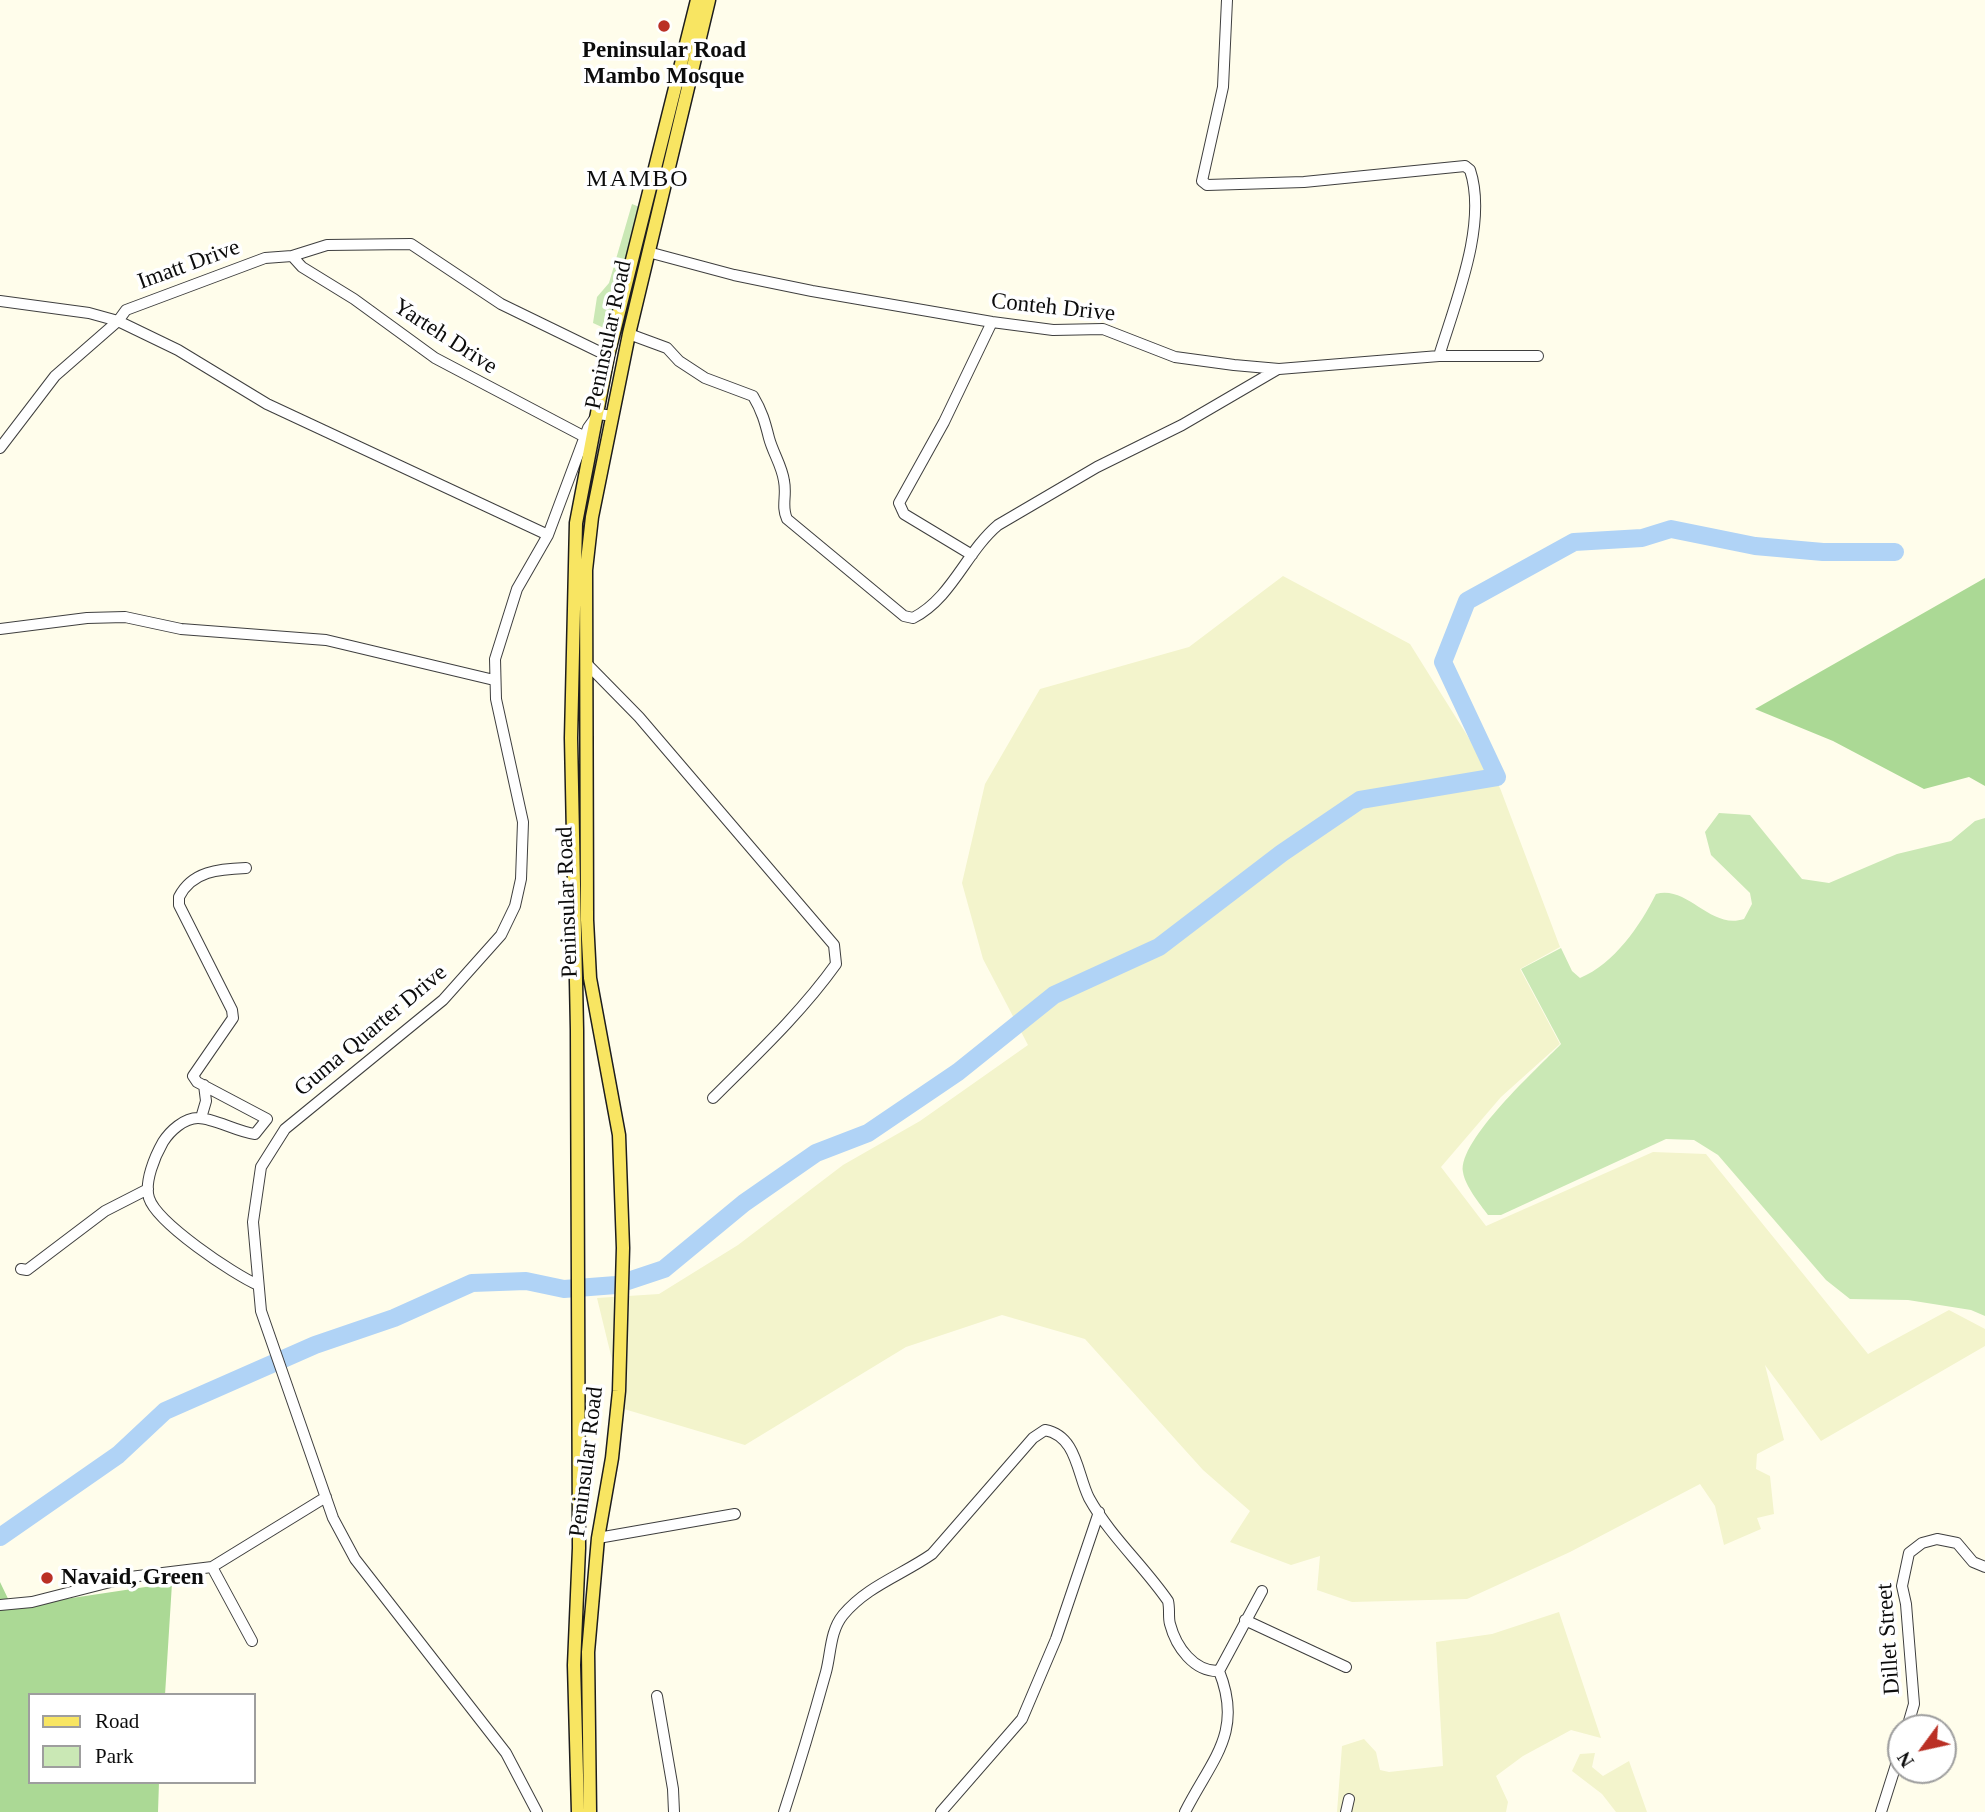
<!DOCTYPE html>
<html>
<head>
<meta charset="utf-8">
<style>
	body { margin:0 }
	#map { position:relative; width:1985px; height:1812px; overflow:hidden; background:#fffdeb; font-family:"Times New Roman",serif }
	canvas { display:block }
	.legend { position:absolute; left:28px; top:1693px; width:228px; height:91px; box-sizing:border-box; background:#fff; border:2px solid #9e9e9e; margin:0; padding:9px 12px; list-style:none; font-size:21px; color:#0c0c0c }
	.legend li { display:flex; align-items:center; gap:14px; height:35px }
	.legend b { width:35px; border:2px solid #9e9e9e }
	.north { position:absolute; left:1887px; top:1714px; width:70px; height:70px; box-sizing:border-box; background:#fff; border:2px solid #9e9e9e; border-radius:50%; rotate:237deg; font-size:19px; font-weight:700; line-height:28px; text-align:center; color:#0c0c0c }
	.north::after { content:''; display:block; margin:auto; width:24px; height:32px; background:#ba3025; clip-path:polygon(50% 0,100% 100%,50% 72%,0 100%) }
</style>
</head>
<body>
<div id="map">
<canvas width="1985" height="1812"></canvas>
<ul class="legend">
<li><b style="height:9px;background:#f8e562"></b>Road</li>
<li><b style="height:19px;background:#cae8b5"></b>Park</li>
</ul>
<div class="north">N</div>
</div>
<script>
const g = document.querySelector('canvas').getContext('2d');
g.lineJoin = 'round';
function fillPath(path, color) {
  g.fillStyle = color;
  g.fill(path, 'evenodd');
}
function stroke(path, color, width, dash) {
  g.strokeStyle = color;
  g.lineWidth = width;
  g.lineCap = dash ? 'butt' : 'round';
  g.setLineDash(dash || []);
  g.stroke(path);
}
function label(font, color, halo, rows, align = 'center') {
  g.font = font + ' "Times New Roman",serif';
  g.lineWidth = 7;
  g.setLineDash([]);
  g.textBaseline = 'middle';
  g.strokeStyle = halo;
  g.fillStyle = color;
  for (const [text, x, y, turn = 0] of rows) {
    g.save();
    g.translate(x, y);
    g.rotate((+turn || 0) * Math.PI / 180);
    g.textAlign = isNaN(turn) ? turn : align;
    if (halo) g.strokeText(text, 0, 0);
    g.fillText(text, 0, 0);
    g.restore();
  }
}
fillPath(new Path2D(`
	M 1283,576 L 1410,644 L 1500,788 L 1560,947 L 1520,969 L 1560,1044 L 1501,1097 L 1441,1167 L 1486,1226 L 1653,1152 L 1706,1154 L 1868,1354 L 1949,1310 L 1985,1329 L 1985,1346 L 1821,1441 L 1765,1365 L 1784,1440 L 1757,1454 L 1756,1469 L 1770,1476 L 1774,1514 L 1757,1518 L 1761,1529 L 1724,1545 L 1715,1506 L 1700,1484 L 1570,1552 L 1467,1599 L 1352,1602 L 1317,1590 L 1320,1556 L 1291,1565 L 1230,1542 L 1250,1511 L 1203,1470 L 1085,1339 L 1002,1315 L 906,1347 L 745,1445 L 624,1409 L 597,1298 L 659,1294 L 738,1245 L 843,1165 L 920,1121 L 1028,1045 L 983,959 L 962,883 L 985,784 L 1040,689 L 1189,647 Z
	M 1559,1612 L 1601,1738 L 1571,1730 L 1523,1756 L 1496,1776 L 1508,1802 L 1506,1812 L 1337,1812 L 1342,1746 L 1364,1739 L 1376,1752 L 1380,1770 L 1389,1772 L 1443,1766 L 1436,1642 L 1492,1634 Z
	M 1595,1753 L 1592,1767 L 1603,1776 L 1629,1761 L 1647,1812 L 1616,1812 L 1602,1794 L 1572,1771 L 1580,1754 Z`), '#f3f4cc');
fillPath(new Path2D(`
	M 632,204 L 647,210 L 617,334 L 593,323 L 597,297 L 609,283 Z
	M 1719,813 L 1750,815 L 1802,879 L 1829,883 L 1897,854 L 1951,841 L 1975,821 L 1985,818 L 1985,1316 L 1971,1310 L 1908,1300 L 1850,1299 L 1826,1280 L 1718,1155 L 1694,1140 L 1666,1139 L 1501,1215 L 1488,1215 C 1480,1204 1465,1186 1463,1172 C 1458,1140 1538,1068 1561,1044 L 1521,969 L 1561,948 L 1572,971 L 1580,978 C 1614,964 1640,926 1656,894 C 1688,885 1710,930 1744,919 L 1752,904 L 1750,893 L 1711,855 L 1705,832 Z`), '#cae8b5');
fillPath(new Path2D(`
	M 1985,578 L 1985,786 L 1969,777 L 1924,789 L 1833,741 L 1755,709 Z
	M 0,1582 L 12,1607 L 172,1583 L 165,1695 L 30,1695 L 30,1782 L 159,1782 L 158,1812 L 0,1812 Z`), '#abd995');
stroke(new Path2D(`
	M 0,1537 L 118,1455 L 165,1411 L 315,1345 L 394,1318 L 472,1283 L 526,1281 L 564,1289 L 616,1285 L 664,1269 L 744,1203 L 816,1153 L 868,1133 L 958,1072 L 1054,995 L 1159,947 L 1282,853 L 1360,800 L 1497,777 L 1443,662 L 1467,601 L 1574,542 L 1642,538 L 1671,529 L 1755,546 L 1823,552 L 1895,552`), '#b0d3f6', 18);
const minor = new Path2D(`
	M 1227,0 L 1223,87 L 1202,181 L 1207,185 L 1304,182 L 1465,166 L 1470,170 C 1488,224 1455,303 1439,356
	M 648,252 L 734,275 L 812,291 L 992,322 L 1053,330 L 1103,329 L 1175,357 L 1234,365 L 1279,369 L 1439,356 L 1538,356
	M 292,256 L 302,267 L 354,299 L 435,358 L 585,437
	M 0,301 L 89,313 L 118,321 L 178,350 L 267,404 L 548,535
	M 629,334 L 667,348 L 679,361 L 705,378 L 753,396 C 762,411 765,422 769,438 C 773,453 782,466 784,481 C 787,496 781,506 787,519 L 904,616 L 913,618 C 952,598 966,552 998,525 L 1097,467 L 1182,425 L 1278,369
	M 0,448 L 55,376 L 118,321 L 126,310 L 265,258 L 292,256 L 327,245 L 411,244 L 501,304 L 608,356
	M 972,555 L 904,514 L 899,503 L 944,422 L 992,322
	M 0,629 L 87,618 L 125,617 L 181,629 L 326,640 L 494,680
	M 586,663 L 639,717 L 834,945 L 836,964 C 801,1013 756,1055 713,1098
	M 246,868 C 219,869 192,871 179,897 L 179,905 L 232,1010 L 233,1018 L 193,1076 L 197,1082 L 267,1119 L 255,1134 C 237,1132 214,1118 198,1118 C 184,1118 170,1131 163,1142 C 155,1156 144,1182 149,1198 C 157,1223 233,1274 258,1285
	M 201,1118 L 206,1101 L 204,1085
	M 21,1269 L 27,1270 L 105,1211 L 148,1189
	M 598,1538 L 735,1514
	M 212,1567 L 252,1641
	M 0,1605 L 32,1602 L 130,1577 L 212,1567 L 326,1497
	M 1245,1620 L 1346,1667
	M 657,1696 L 673,1789 L 674,1812
	M 1907,1728 L 1914,1704 L 1906,1604 L 1902,1586 L 1909,1553 L 1922,1543 L 1937,1539 L 1957,1543 L 1973,1562 L 1985,1567
	M 537,1812 L 506,1753 L 355,1559 L 333,1518 L 261,1311 L 253,1222 L 261,1167 L 285,1129 L 443,1000 L 501,935 L 515,906 L 521,879 L 523,822 L 496,699 L 495,659 L 517,589 L 548,535 L 588,428 L 598,414 L 613,416
	M 784,1812 C 799,1766 813,1719 826,1672 C 831,1653 830,1631 843,1615 C 867,1586 902,1575 932,1554 L 1033,1438 L 1045,1430 C 1077,1436 1077,1474 1089,1498 C 1110,1536 1144,1566 1168,1601 C 1170,1609 1168,1617 1170,1624 C 1176,1647 1194,1672 1219,1671 L 1262,1591
	M 941,1812 L 1022,1719 L 1056,1639 L 1099,1512
	M 1185,1812 C 1211,1760 1244,1733 1219,1671
	M 1346,1812 L 1349,1799
	M 1881,1812 L 1901,1749`);
const major = new Path2D(`
	M 578,1812 L 574,1665 L 579,1548 L 577,1030 L 571,738 L 576,523 L 608,356 L 697,0
	M 590,1812 L 588,1652 L 598,1538 L 612,1458 L 619,1391 L 623,1248 L 619,1135 L 590,978 L 587,920 L 586,570 L 592,517 L 629,334 L 709,0`);
stroke(minor, '#3f3f3f', 12);
stroke(major, '#1d1d1d', 15);
stroke(minor, '#fff', 10);
stroke(major, '#f8e562', 12);
for (const [x, y, r, color] of [
	[664,26,7,"#ba3025"],
	[47,1578,7,"#ba3025"]
]) {
  const dot = new Path2D();
  dot.arc(x, y, r, 0, 2 * Math.PI);
  g.fillStyle = color;
  g.fill(dot);
  stroke(dot, '#fff', 2.5);
}
label('bold 23px', '#0c0c0c', '#fff', [
	["Peninsular Road",664,51],
	["Mambo Mosque",664,77],
	["Navaid, Green",61,1578,"left"]
]);
label('23px', '#0c0c0c', '#fff', [
	["Imatt Drive",189,265,-20],
	["Conteh Drive",1053,308,6],
	["Peninsular Road",609,335,-78],
	["Yarteh Drive",445,337,33],
	["Peninsular Road",568,902,-92],
	["Guma Quarter Drive",371,1031,-40],
	["Peninsular Road",587,1462,-83],
	["Dillet Street",1889,1639,-94]
]);
g.letterSpacing = '2px';
label('24px', '#0c0c0c', '#fff', [
	["MAMBO",638,180]
]);
g.letterSpacing = '0px';
</script>
</body>
</html>
